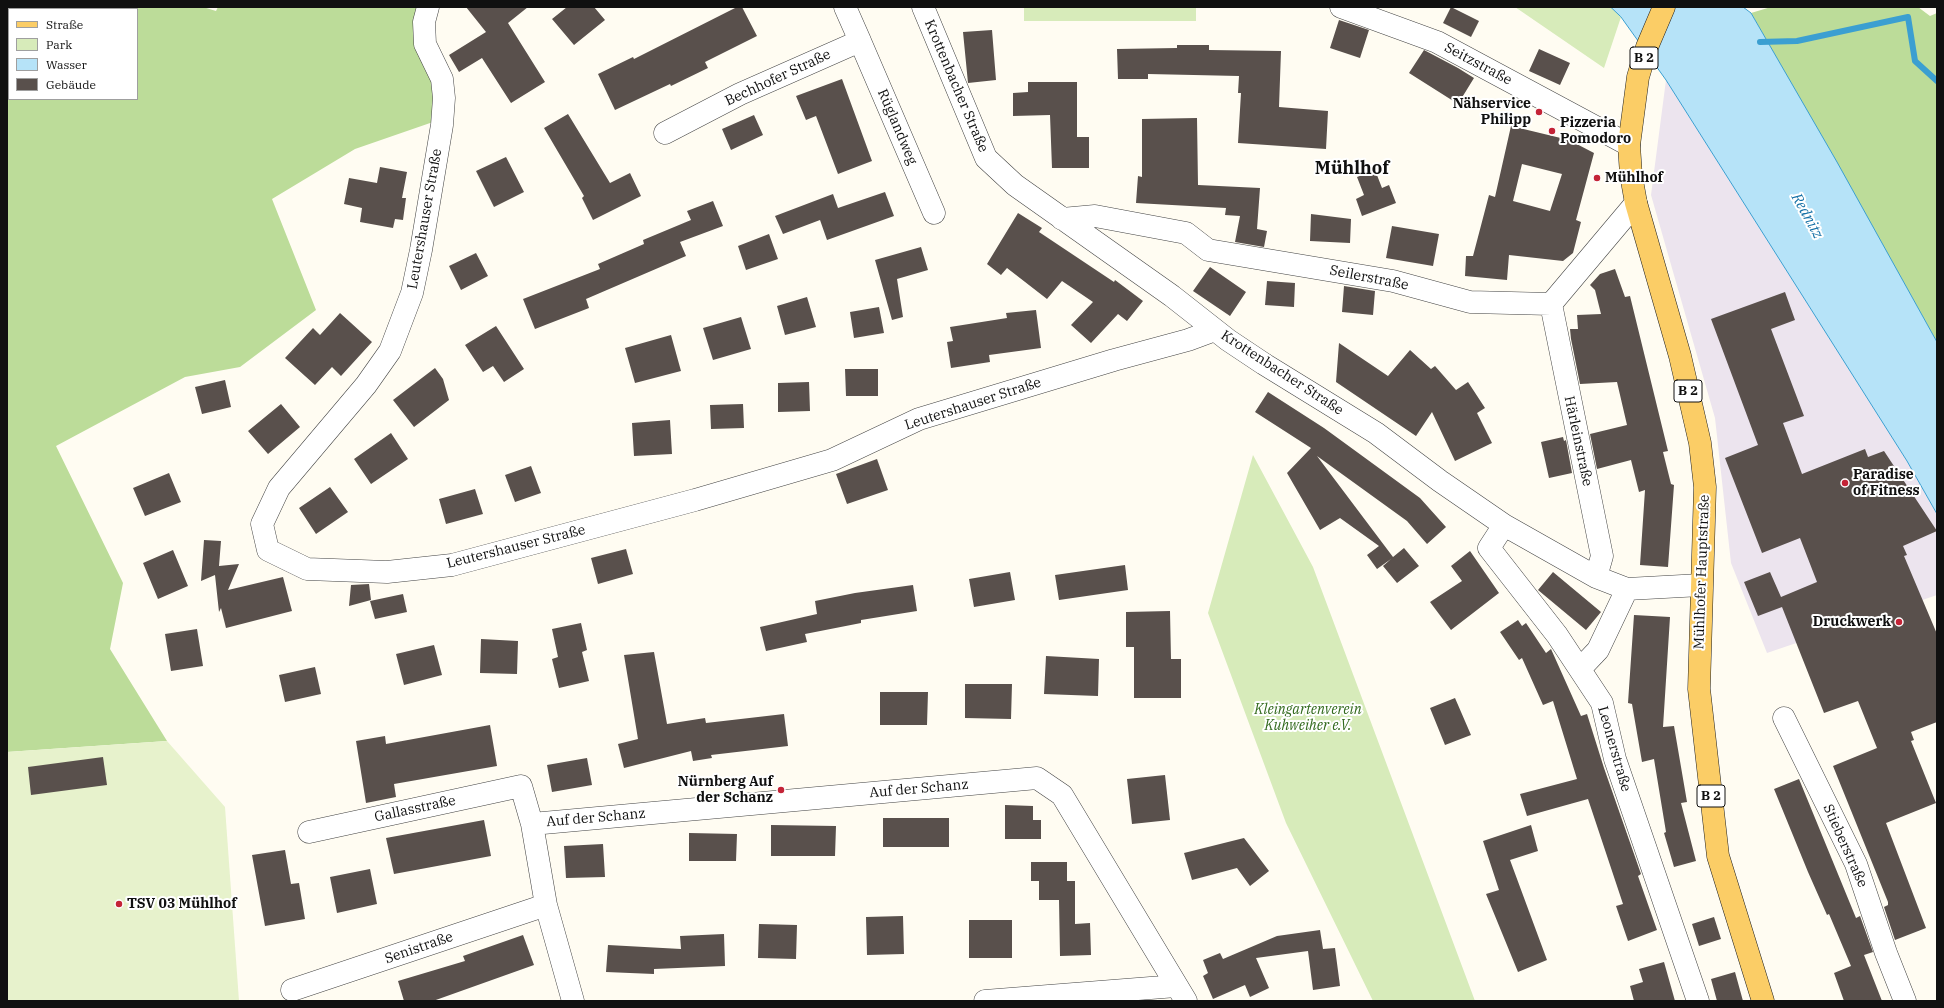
<!DOCTYPE html>
<html>
<head>
<meta charset="utf-8">
<style>
	body { margin:0 }
	#map { position:relative; width:1944px; height:1008px; overflow:hidden; background:#fffcf2; font-family:"IBM Plex Serif",serif }
	canvas { display:block }
	.frame { position:absolute; inset:0; border:8px solid #101010; pointer-events:none }
	.legend { position:absolute; left:8px; top:8px; width:130px; height:92px; box-sizing:border-box; background:#fff; border:1px solid #9f9f9f; margin:0; padding:5px 7px; list-style:none; font-size:12px; color:#101010 }
	.legend li { display:flex; align-items:center; gap:8px; height:20px }
	.legend b { width:20px; border:1px solid #9f9f9f }
</style>
</head>
<body>
<div id="map">
<canvas width="1944" height="1008"></canvas>
<div class="frame"></div>
<ul class="legend">
<li><b style="height:5px;background:#fbcd66"></b>Straße</li>
<li><b style="height:11px;background:#d7ebba"></b>Park</li>
<li><b style="height:11px;background:#b6e3f8"></b>Wasser</li>
<li><b style="height:11px;background:#59504c"></b>Gebäude</li>
</ul>
</div>
<script>
const g = document.querySelector('canvas').getContext('2d');
g.lineJoin = 'round';
function fillPath(path, color) {
  g.fillStyle = color;
  g.fill(path, 'evenodd');
}
function stroke(path, color, width, dash) {
  g.strokeStyle = color;
  g.lineWidth = width;
  g.lineCap = dash ? 'butt' : 'round';
  g.setLineDash(dash || []);
  g.stroke(path);
}
function label(font, color, halo, rows, align = 'center') {
  g.font = font + ' "IBM Plex Serif",serif';
  g.lineWidth = 4;
  g.setLineDash([]);
  g.textBaseline = 'middle';
  g.strokeStyle = halo;
  g.fillStyle = color;
  for (const [text, x, y, turn = 0] of rows) {
    g.save();
    g.translate(x, y);
    g.rotate((+turn || 0) * Math.PI / 180);
    g.textAlign = isNaN(turn) ? turn : align;
    if (halo) g.strokeText(text, 0, 0);
    g.fillText(text, 0, 0);
    g.restore();
  }
}
fillPath(new Path2D(`
	M 1666,80 L 1907,461 L 1937,514 L 1937,595 L 1767,653 L 1731,563 L 1715,418 L 1651,195 Z`), '#ece4ee');
fillPath(new Path2D(`
	M 1024,7 L 1196,7 L 1196,21 L 1024,21 Z
	M 1515,7 L 1611,7 L 1621,17 L 1604,68 Z
	M 1253,455 L 1313,567 L 1475,1001 L 1373,1001 L 1286,823 L 1208,613 Z`), '#d7ebba');
fillPath(new Path2D(`
	M 7,7 L 203,7 L 216,11 L 218,7 L 417,7 L 439,92 L 433,122 L 355,149 L 272,199 L 316,310 L 240,367 L 185,377 L 56,446 L 123,583 L 110,649 L 167,741 L 7,752 ZM 9,9 L 137,9 L 137,99 L 9,99 Z
	M 1771,7 L 1918,7 L 1930,16 L 1937,13 L 1937,342 L 1751,13 Z`), '#bcdc99');
fillPath(new Path2D(`
	M 167,741 L 225,807 L 239,1001 L 7,1001 L 7,752 Z`), '#e7f2cc');
const water = new Path2D(`
	M 1611,7 L 1743,7 L 1751,13 L 1837,162 L 1937,342 L 1937,514 L 1907,461 L 1666,80 L 1621,17 Z`);
fillPath(water, '#b6e3f8');
stroke(water, '#3b9fd1', 1);
stroke(new Path2D(`
	M 1760,42 L 1797,41 L 1908,17 L 1915,61 L 1937,81`), '#3b9fd1', 6);
fillPath(new Path2D(`
	M 466,7 L 528,7 L 508,23 L 545,82 L 511,103 L 482,58 L 459,72 L 449,55 L 486,32 Z
	M 567,7 L 594,7 L 605,20 L 574,45 L 552,19 Z
	M 737,7 L 742,7 L 757,36 L 705,62 L 708,68 L 671,86 L 670,84 L 615,110 L 598,74 L 633,57 L 634,59 Z
	M 1451,7 L 1479,21 L 1471,37 L 1443,23 Z
	M 1339,20 L 1369,30 L 1360,58 L 1330,48 Z
	M 992,30 L 996,80 L 968,83 L 963,32 Z
	M 1177,45 L 1209,45 L 1209,50 L 1281,51 L 1279,107 L 1328,111 L 1326,149 L 1238,143 L 1241,93 L 1238,93 L 1239,76 L 1148,74 L 1148,79 L 1118,79 L 1117,49 L 1177,48 Z
	M 1539,49 L 1570,63 L 1560,85 L 1529,71 Z
	M 1424,50 L 1458,68 L 1474,78 L 1458,104 L 1409,73 Z
	M 842,79 L 872,161 L 838,174 L 816,116 L 806,120 L 796,96 Z
	M 1028,82 L 1077,82 L 1077,137 L 1089,137 L 1089,168 L 1052,168 L 1050,115 L 1013,116 L 1013,93 L 1028,92 Z
	M 568,114 L 610,183 L 630,173 L 641,196 L 593,220 L 582,198 L 584,196 L 544,128 Z
	M 754,115 L 763,135 L 731,150 L 722,129 Z
	M 1197,118 L 1198,185 L 1260,188 L 1257,229 L 1267,231 L 1264,247 L 1235,242 L 1240,216 L 1225,215 L 1226,208 L 1136,203 L 1138,176 L 1142,177 L 1142,119 Z
	M 1511,126 L 1569,140 L 1594,153 L 1576,220 L 1581,222 L 1573,253 L 1563,261 L 1509,255 L 1507,280 L 1465,276 L 1466,256 L 1473,256 L 1489,195 L 1495,197 ZM 1522,164 L 1562,174 L 1550,211 L 1513,201 Z
	M 506,157 L 524,192 L 494,207 L 476,171 Z
	M 380,167 L 407,172 L 402,198 L 406,198 L 403,220 L 395,219 L 393,228 L 360,222 L 362,208 L 344,204 L 349,178 L 377,183 Z
	M 1375,170 L 1382,188 L 1389,185 L 1396,203 L 1362,216 L 1356,199 L 1364,195 L 1357,177 Z
	M 885,192 L 894,216 L 827,240 L 820,220 L 783,234 L 775,216 L 833,194 L 838,208 Z
	M 713,201 L 723,226 L 680,242 L 686,256 L 586,299 L 589,308 L 535,329 L 523,299 L 600,269 L 598,264 L 644,244 L 643,240 L 691,220 L 687,211 Z
	M 1018,213 L 1042,228 L 1039,232 L 1114,282 L 1115,280 L 1143,301 L 1127,321 L 1118,314 L 1091,343 L 1071,325 L 1093,302 L 1062,281 L 1047,299 L 1007,268 L 1001,275 L 987,264 Z
	M 1311,214 L 1351,219 L 1350,243 L 1310,241 Z
	M 1392,226 L 1439,234 L 1433,266 L 1386,258 Z
	M 769,234 L 778,259 L 746,270 L 738,246 Z
	M 921,247 L 928,270 L 897,279 L 903,317 L 892,320 L 875,260 Z
	M 476,253 L 488,276 L 461,290 L 449,266 Z
	M 1210,267 L 1246,292 L 1230,316 L 1193,291 Z
	M 1615,269 L 1625,297 L 1630,296 L 1668,451 L 1663,452 L 1671,484 L 1674,485 L 1668,567 L 1640,565 L 1645,490 L 1639,492 L 1631,460 L 1597,469 L 1590,434 L 1627,425 L 1617,382 L 1580,384 L 1571,339 L 1570,329 L 1578,329 L 1577,315 L 1601,314 L 1595,290 L 1590,285 L 1600,274 Z
	M 1267,281 L 1295,283 L 1294,307 L 1265,305 Z
	M 1344,286 L 1375,291 L 1373,315 L 1342,312 Z
	M 1785,292 L 1795,320 L 1771,329 L 1804,416 L 1783,423 L 1802,474 L 1865,449 L 1868,457 L 1884,451 L 1937,531 L 1903,546 L 1907,555 L 1904,556 L 1937,634 L 1937,722 L 1911,732 L 1914,740 L 1911,741 L 1936,803 L 1886,823 L 1926,928 L 1895,940 L 1884,907 L 1888,905 L 1888,902 L 1833,766 L 1877,748 L 1858,701 L 1824,713 L 1782,607 L 1758,616 L 1744,582 L 1770,572 L 1781,597 L 1817,582 L 1800,538 L 1762,553 L 1725,458 L 1758,445 L 1711,319 Z
	M 807,297 L 816,327 L 785,335 L 777,306 Z
	M 879,307 L 884,333 L 854,338 L 850,312 Z
	M 1036,310 L 1041,348 L 989,355 L 990,362 L 951,368 L 947,342 L 953,341 L 950,327 L 1007,318 L 1006,313 Z
	M 340,313 L 372,342 L 341,376 L 332,367 L 315,385 L 285,358 L 313,328 L 320,335 Z
	M 741,317 L 751,349 L 713,360 L 703,328 Z
	M 496,326 L 524,369 L 504,382 L 493,366 L 483,372 L 465,345 Z
	M 671,335 L 681,371 L 635,383 L 625,348 Z
	M 1339,343 L 1388,376 L 1410,350 L 1431,369 L 1435,366 L 1456,390 L 1468,382 L 1485,408 L 1477,413 L 1492,443 L 1455,461 L 1432,412 L 1416,436 L 1336,382 Z
	M 435,368 L 443,379 L 449,400 L 414,427 L 393,400 Z
	M 845,369 L 878,369 L 878,396 L 846,396 Z
	M 225,380 L 231,407 L 202,414 L 195,387 Z
	M 809,382 L 810,411 L 778,412 L 778,383 Z
	M 1268,392 L 1324,428 L 1420,498 L 1446,527 L 1427,544 L 1407,521 L 1317,456 L 1393,557 L 1404,548 L 1419,566 L 1397,583 L 1383,566 L 1391,559 L 1377,569 L 1367,555 L 1379,546 L 1340,518 L 1320,530 L 1287,473 L 1311,448 L 1255,412 Z
	M 281,404 L 300,427 L 268,454 L 248,431 Z
	M 743,404 L 744,428 L 711,429 L 710,405 Z
	M 670,420 L 672,454 L 634,456 L 632,423 Z
	M 391,433 L 408,459 L 371,484 L 354,459 Z
	M 1563,437 L 1564,441 L 1566,440 L 1572,473 L 1549,478 L 1541,442 Z
	M 877,459 L 888,490 L 847,504 L 836,474 Z
	M 531,466 L 541,493 L 515,502 L 505,475 Z
	M 169,473 L 181,502 L 145,516 L 133,488 Z
	M 330,487 L 348,512 L 316,534 L 299,508 Z
	M 475,489 L 483,514 L 446,524 L 439,499 Z
	M 204,540 L 221,541 L 219,566 L 239,564 L 228,590 L 283,577 L 292,611 L 226,628 L 221,608 L 219,612 L 215,575 L 201,581 Z
	M 626,549 L 633,574 L 598,584 L 591,558 Z
	M 173,550 L 188,586 L 158,599 L 143,563 Z
	M 1470,551 L 1499,593 L 1451,630 L 1430,602 L 1462,581 L 1451,566 Z
	M 1125,565 L 1128,590 L 1059,600 L 1055,575 Z
	M 1010,572 L 1015,600 L 974,607 L 969,579 Z
	M 1553,572 L 1601,612 L 1586,630 L 1538,590 Z
	M 369,584 L 371,600 L 349,606 L 351,585 Z
	M 913,585 L 917,611 L 861,620 L 861,623 L 805,634 L 807,642 L 766,651 L 760,627 L 817,614 L 815,601 L 855,593 Z
	M 403,594 L 407,612 L 375,619 L 370,601 Z
	M 1170,611 L 1171,659 L 1181,659 L 1181,698 L 1134,698 L 1134,647 L 1126,647 L 1126,612 Z
	M 1634,615 L 1670,617 L 1663,727 L 1674,726 L 1687,802 L 1681,803 L 1696,861 L 1674,867 L 1664,833 L 1666,832 L 1654,759 L 1642,762 L 1632,704 L 1628,703 Z
	M 1518,620 L 1522,626 L 1526,623 L 1546,653 L 1551,649 L 1581,716 L 1587,714 L 1604,768 L 1641,874 L 1638,876 L 1657,930 L 1628,941 L 1616,906 L 1623,904 L 1588,799 L 1527,816 L 1520,794 L 1577,779 L 1553,701 L 1543,705 L 1522,658 L 1519,660 L 1500,632 Z
	M 581,623 L 587,650 L 582,652 L 589,681 L 559,688 L 552,659 L 558,657 L 552,629 Z
	M 197,629 L 203,666 L 171,671 L 165,634 Z
	M 481,639 L 518,641 L 517,674 L 480,673 Z
	M 434,645 L 442,675 L 404,685 L 396,654 Z
	M 654,652 L 667,724 L 705,718 L 706,723 L 784,714 L 788,746 L 711,755 L 712,758 L 693,761 L 691,751 L 624,768 L 618,744 L 638,739 L 624,655 Z
	M 1046,656 L 1099,659 L 1098,696 L 1044,694 Z
	M 315,667 L 321,694 L 285,702 L 279,675 Z
	M 965,684 L 1012,684 L 1011,719 L 965,718 Z
	M 880,692 L 928,692 L 927,725 L 880,725 Z
	M 1455,698 L 1471,735 L 1445,745 L 1430,708 Z
	M 490,725 L 497,766 L 394,784 L 396,797 L 366,803 L 356,741 L 385,736 L 386,744 Z
	M 103,757 L 107,785 L 31,795 L 28,767 Z
	M 587,758 L 592,785 L 552,792 L 547,765 Z
	M 1165,775 L 1170,820 L 1132,824 L 1127,779 Z
	M 1799,779 L 1856,918 L 1860,916 L 1873,952 L 1864,955 L 1882,1001 L 1844,1001 L 1834,973 L 1851,966 L 1829,914 L 1827,915 L 1808,872 L 1774,789 Z
	M 1005,805 L 1033,806 L 1033,820 L 1041,820 L 1041,839 L 1005,839 Z
	M 883,818 L 949,818 L 949,847 L 883,847 Z
	M 484,820 L 491,856 L 394,874 L 386,838 Z
	M 771,825 L 836,826 L 835,856 L 771,856 Z
	M 1531,825 L 1538,851 L 1510,860 L 1547,960 L 1518,972 L 1486,894 L 1499,890 L 1483,841 Z
	M 689,833 L 737,834 L 736,861 L 689,861 Z
	M 1244,838 L 1269,871 L 1250,886 L 1237,868 L 1192,880 L 1184,853 Z
	M 603,844 L 605,877 L 566,878 L 564,846 Z
	M 285,850 L 291,884 L 299,883 L 305,919 L 265,926 L 252,855 Z
	M 1031,862 L 1067,862 L 1067,881 L 1075,881 L 1075,924 L 1090,923 L 1091,955 L 1060,956 L 1059,900 L 1039,900 L 1039,881 L 1031,881 Z
	M 370,869 L 377,904 L 337,913 L 330,877 Z
	M 903,916 L 904,954 L 867,955 L 866,917 Z
	M 1714,917 L 1721,939 L 1699,946 L 1692,924 Z
	M 969,920 L 1012,920 L 1012,958 L 969,958 Z
	M 759,924 L 797,925 L 796,959 L 758,958 Z
	M 1320,930 L 1323,949 L 1335,948 L 1340,986 L 1313,990 L 1308,951 L 1256,958 L 1269,988 L 1250,997 L 1245,985 L 1213,999 L 1203,976 L 1208,973 L 1203,960 L 1220,953 L 1223,959 L 1277,936 Z
	M 724,934 L 725,966 L 654,969 L 654,974 L 606,972 L 608,945 L 681,949 L 680,936 Z
	M 523,935 L 534,965 L 433,1001 L 404,1001 L 398,981 L 465,961 L 463,956 Z
	M 1664,962 L 1675,1001 L 1634,1001 L 1630,986 L 1643,982 L 1639,969 Z
	M 1735,972 L 1743,1001 L 1717,1001 L 1711,979 Z`), '#59504c');
const street = new Path2D(`
	M 428,7 L 424,22 L 425,44 L 442,79 L 444,98 L 442,125 L 421,250 L 412,293 L 390,351 L 366,385 L 279,488 L 262,524 L 268,550 L 307,569 L 387,572 L 452,565 L 695,500 L 832,460 L 919,419 L 1114,360 L 1188,340 L 1215,330
	M 923,7 L 986,158 L 1015,185 L 1172,296 L 1228,340 L 1264,364 L 1376,433 L 1440,481 L 1504,525 L 1596,577 L 1627,589 L 1701,585
	M 1341,7 L 1437,42 L 1629,145
	M 860,41 L 934,213
	M 665,133 L 740,94 L 860,41 L 845,7
	M 1062,219 L 1095,216 L 1186,233 L 1208,250 L 1393,281 L 1470,302 L 1551,304
	M 1551,304 L 1602,556 L 1596,577
	M 1551,304 L 1636,203
	M 1504,525 L 1489,548 L 1557,635 L 1602,703 L 1615,759 L 1698,1001
	M 1580,669 L 1598,650 L 1627,589
	M 1784,718 L 1856,864 L 1886,953 L 1905,1001
	M 532,824 L 1037,778 L 1062,795 L 1186,1001
	M 309,832 L 521,786 L 532,824 L 546,905 L 573,1001
	M 292,990 L 546,905
	M 985,1001 L 1176,986`);
const primary = new Path2D(`
	M 1664,7 L 1647,47 L 1638,77 L 1629,145 L 1631,175 L 1636,203 L 1680,356 L 1700,443 L 1705,487 L 1699,689 L 1718,856 L 1763,1001`);
stroke(street, '#434343', 23);
stroke(primary, '#212121', 23);
stroke(street, '#fff', 22);
stroke(primary, '#fbcd66', 22);
for (const [x, y, r, color] of [
	[1539,112,4,"#c42336"],
	[1552,131,4,"#c42336"],
	[1597,178,4,"#c42336"],
	[1845,483,4,"#c42336"],
	[1899,622,4,"#c42336"],
	[781,790,4,"#c42336"],
	[119,904,4,"#c42336"]
]) {
  const dot = new Path2D();
  dot.arc(x, y, r, 0, 2 * Math.PI);
  g.fillStyle = color;
  g.fill(dot);
  stroke(dot, '#fff', 1.5);
}
for (const [x, y, w] of [
	[1644,58,28],
	[1688,391,28],
	[1711,796,28]
]) {
  const box = new Path2D();
  box.roundRect(x - w / 2, y - 11, w, 22, 3);
  g.fillStyle = '#fff';
  g.fill(box);
  stroke(box, '#101010', 1);
}
label('bold 13px', '#101010', null, [
	["B 2",1644,58],
	["B 2",1688,391],
	["B 2",1711,796]
]);
label('14px', '#101010', '#fff', [
	["Seitzstraße",1478,64,28],
	["Bechhofer Straße",778,78,-25],
	["Krottenbacher Straße",956,86,67],
	["Rüglandweg",897,127,67],
	["Leutershauser Straße",425,219,-80],
	["Seilerstraße",1369,278,11],
	["Krottenbacher Straße",1282,373,33],
	["Leutershauser Straße",973,404,-18],
	["Härleinstraße",1578,441,78],
	["Leutershauser Straße",516,547,-14],
	["Mühlhofer Hauptstraße",1702,572,-88],
	["Leonerstraße",1614,749,74],
	["Auf der Schanz",919,789,-5],
	["Gallasstraße",415,809,-12],
	["Auf der Schanz",596,818,-5],
	["Stieberstraße",1845,846,66],
	["Senistraße",419,948,-19]
]);
label('bold 14px', '#101010', '#fff', [
	["Nähservice",1531,104,"right"],
	["Philipp",1531,120,"right"],
	["Pizzeria",1560,123],
	["Pomodoro",1560,139],
	["Mühlhof",1605,178],
	["Paradise",1853,475],
	["of Fitness",1853,491],
	["Druckwerk",1891,622,"right"],
	["Nürnberg Auf",773,782,"right"],
	["der Schanz",773,798,"right"],
	["TSV 03 Mühlhof",127,904]
], 'left');
label('italic 14px', '#326a1d', '#fff', [
	["Kleingartenverein",1308,710],
	["Kuhweiher e.V.",1308,726]
]);
label('italic 15px', '#1570a6', '#fff', [
	["Rednitz",1807,216,61]
]);
label('bold 18px', '#101010', '#fff', [
	["Mühlhof",1352,169]
]);
</script>
</body>
</html>
